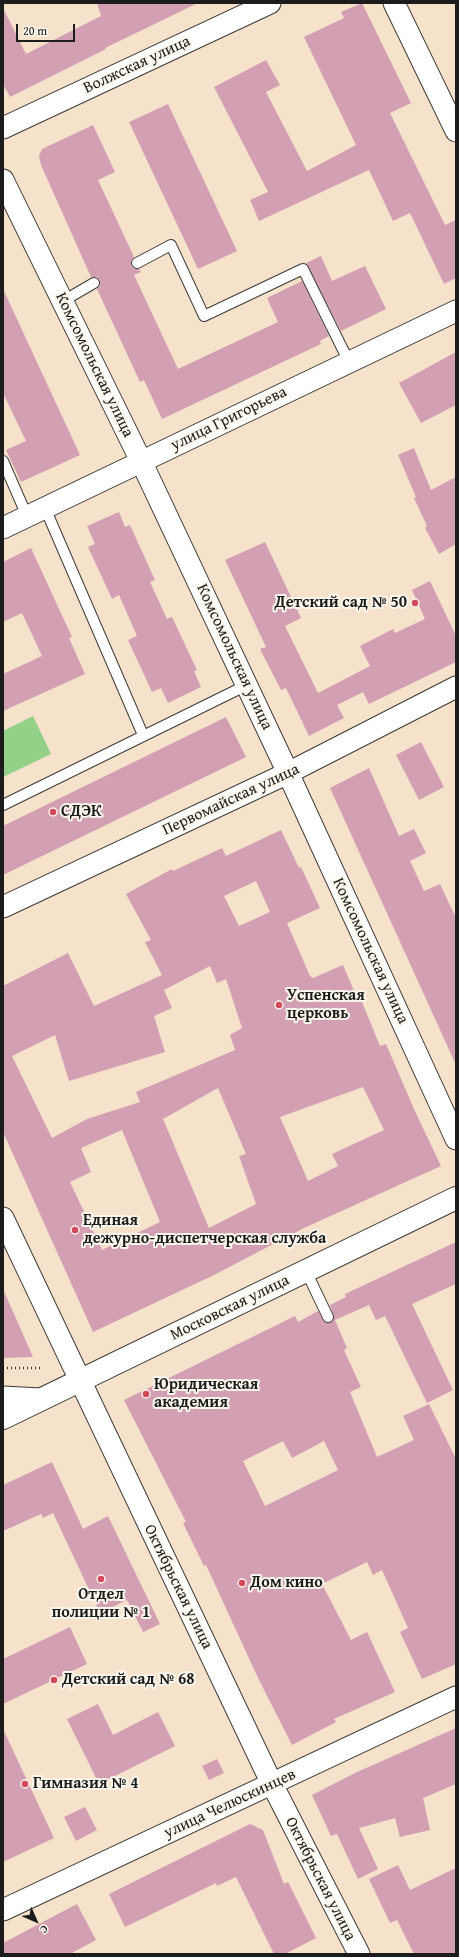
<!DOCTYPE html>
<html>
<head>
<meta charset="utf-8">
<style>
	body { margin:0 }
	#map { position:relative; width:459px; height:1957px; overflow:hidden; background:#f6e2ca; font-family:"Gentium Book Plus",serif }
	canvas { display:block }
	.frame { position:absolute; inset:0; border:4px solid #1c1c1c; pointer-events:none }
	.north { position:absolute; left:16px; top:1901px; width:40px; height:40px; -webkit-text-stroke:3px #fbf7ec; paint-order:stroke; rotate:135deg; font-size:11px; font-weight:700; line-height:16px; text-align:center; color:#1c1c1c }
	.north::after { content:''; display:block; margin:auto; width:14px; height:18px; background:#1c1c1c; clip-path:polygon(50% 0,100% 100%,50% 72%,0 100%) }
	.scale { position:absolute; left:16px; top:24px; width:59px; height:18px; box-sizing:border-box; border:2px solid #1c1c1c; border-top:0; padding-left:5px; font-size:12px; line-height:14px; white-space:nowrap; color:#1c1c1c; -webkit-text-stroke:3px #fbf7ec; paint-order:stroke }
</style>
</head>
<body>
<div id="map">
<canvas width="459" height="1957"></canvas>
<div class="frame"></div>
<div class="north">С</div>
<div class="scale">20 m</div>
</div>
<script>
const g = document.querySelector('canvas').getContext('2d');
g.lineJoin = 'round';
function fillPath(path, color) {
  g.fillStyle = color;
  g.fill(path, 'evenodd');
}
function stroke(path, color, width, dash) {
  g.strokeStyle = color;
  g.lineWidth = width;
  g.lineCap = dash ? 'butt' : 'round';
  g.setLineDash(dash || []);
  g.stroke(path);
}
function label(font, color, halo, rows, align = 'center') {
  g.font = font + ' "Gentium Book Plus",serif';
  g.lineWidth = 4;
  g.setLineDash([]);
  g.textBaseline = 'middle';
  g.strokeStyle = halo;
  g.fillStyle = color;
  for (const [text, x, y, turn = 0] of rows) {
    g.save();
    g.translate(x, y);
    g.rotate((+turn || 0) * Math.PI / 180);
    g.textAlign = isNaN(turn) ? turn : align;
    if (halo) g.strokeText(text, 0, 0);
    g.fillText(text, 0, 0);
    g.restore();
  }
}
fillPath(new Path2D(`
	M 33,716 L 51,754 L 3,777 L 3,731 Z`), '#92d187');
fillPath(new Path2D(`
	M 97,3 L 198,3 L 105,48 L 106,49 L 10,97 L 3,84 L 3,8 L 26,54 L 101,16 Z
	M 362,3 L 411,103 L 390,113 L 445,225 L 456,220 L 456,278 L 444,284 L 410,213 L 393,221 L 369,170 L 259,221 L 250,200 L 268,192 L 214,87 L 266,60 L 280,85 L 266,92 L 307,171 L 356,145 L 304,37 L 344,18 L 341,12 Z
	M 168,104 L 237,251 L 198,269 L 129,122 Z
	M 93,125 L 115,172 L 98,180 L 134,257 L 131,260 L 131,266 L 134,269 L 139,269 L 141,272 L 134,275 L 178,369 L 278,322 L 267,298 L 302,281 L 329,336 L 320,341 L 321,344 L 162,419 L 144,380 L 140,382 L 97,289 L 100,286 L 100,280 L 97,277 L 91,277 L 41,165 L 39,156 L 42,149 Z
	M 321,256 L 332,281 L 365,266 L 386,309 L 341,331 L 306,263 Z
	M 3,289 L 80,455 L 21,482 L 6,450 L 26,441 L 3,393 Z
	M 456,352 L 456,405 L 421,423 L 399,383 Z
	M 414,448 L 431,490 L 456,477 L 456,544 L 439,554 L 425,528 L 427,526 L 414,498 L 416,497 L 398,455 Z
	M 119,512 L 125,527 L 130,525 L 155,580 L 150,582 L 167,619 L 172,617 L 197,670 L 194,671 L 201,687 L 168,703 L 161,688 L 152,692 L 128,640 L 137,636 L 119,595 L 112,599 L 88,547 L 95,544 L 87,526 Z
	M 265,542 L 301,618 L 285,626 L 318,693 L 370,666 L 360,646 L 393,629 L 395,633 L 425,619 L 412,590 L 430,581 L 456,636 L 456,662 L 369,704 L 363,692 L 337,705 L 344,718 L 309,736 L 286,688 L 281,690 L 260,649 L 266,647 L 225,560 Z
	M 31,548 L 72,637 L 69,638 L 85,674 L 3,711 L 3,674 L 42,656 L 22,613 L 3,622 L 3,562 Z
	M 226,717 L 246,757 L 3,875 L 3,826 Z
	M 421,742 L 444,787 L 419,800 L 396,755 Z
	M 369,768 L 399,836 L 414,829 L 426,853 L 410,861 L 424,891 L 440,884 L 456,918 L 456,1065 L 330,788 Z
	M 281,830 L 299,868 L 301,867 L 320,908 L 287,923 L 310,976 L 313,978 L 343,965 L 357,998 L 360,997 L 380,1046 L 386,1044 L 414,1109 L 441,1166 L 304,1228 L 214,1275 L 93,1332 L 3,1132 L 3,986 L 68,953 L 94,1006 L 162,975 L 145,942 L 151,940 L 126,894 L 172,869 L 173,871 L 222,848 L 226,856 ZM 256,881 L 270,912 L 239,926 L 224,896 ZM 210,966 L 217,983 L 226,979 L 242,1028 L 230,1035 L 235,1050 L 136,1092 L 140,1102 L 87,1119 L 52,1138 L 12,1056 L 55,1035 L 69,1081 L 165,1052 L 154,1016 L 172,1008 L 164,990 ZM 363,1087 L 384,1130 L 332,1154 L 338,1166 L 308,1181 L 280,1117 ZM 218,1088 L 246,1154 L 239,1156 L 256,1204 L 209,1228 L 163,1119 ZM 122,1130 L 160,1222 L 102,1250 L 70,1182 L 91,1172 L 81,1148 Z
	M 456,1242 L 456,1284 L 412,1304 L 453,1390 L 427,1403 L 385,1316 L 376,1320 L 369,1305 L 335,1320 L 347,1348 L 344,1350 L 361,1387 L 350,1392 L 377,1457 L 414,1440 L 403,1416 L 429,1404 L 456,1459 L 456,1664 L 422,1679 L 400,1632 L 408,1628 L 382,1570 L 373,1575 L 367,1562 L 322,1584 L 351,1640 L 367,1632 L 395,1692 L 334,1719 L 336,1722 L 292,1745 L 259,1680 L 206,1565 L 204,1566 L 183,1523 L 186,1522 L 124,1400 L 295,1316 L 298,1322 L 318,1311 L 324,1322 L 330,1323 L 334,1317 L 330,1305 L 346,1297 L 345,1294 ZM 283,1441 L 292,1458 L 324,1441 L 338,1470 L 265,1506 L 243,1461 Z
	M 3,1289 L 33,1357 L 3,1358 Z
	M 52,1462 L 83,1529 L 108,1516 L 160,1624 L 143,1632 L 127,1600 L 100,1613 L 53,1513 L 43,1518 L 41,1514 L 3,1531 L 3,1485 Z
	M 70,1627 L 87,1664 L 3,1704 L 3,1659 Z
	M 98,1704 L 113,1735 L 158,1712 L 175,1746 L 99,1784 L 67,1719 Z
	M 456,1728 L 456,1784 L 423,1798 L 430,1830 L 400,1837 L 395,1818 L 359,1828 L 378,1869 L 358,1879 L 337,1834 L 331,1836 L 312,1795 L 355,1773 Z
	M 3,1729 L 54,1838 L 3,1862 Z
	M 217,1759 L 224,1773 L 209,1780 L 202,1766 Z
	M 85,1807 L 97,1830 L 76,1841 L 64,1817 Z
	M 250,1824 L 263,1830 L 284,1884 L 288,1882 L 316,1938 L 285,1954 L 274,1954 L 236,1877 L 217,1886 L 216,1883 L 125,1927 L 109,1894 Z
	M 398,1865 L 410,1890 L 456,1868 L 456,1954 L 414,1954 L 397,1920 L 390,1923 L 369,1879 Z
	M 77,1904 L 96,1940 L 70,1954 L 3,1954 L 3,1943 Z`), '#d39fb2');
const lane = new Path2D(`
	M 137,263 L 171,245 L 204,316 L 303,269 L 349,362
	M 63,301 L 94,283
	M 3,461 L 27,516
	M 45,508 L 143,735
	M 3,805 L 247,685
	M 306,1271 L 328,1317`);
const street = new Path2D(`
	M 394,3 L 456,131
	M 3,128 L 270,3
	M 3,180 L 141,461 L 288,773 L 456,1139
	M 3,528 L 456,311
	M 3,907 L 288,773 L 456,687
	M 3,1218 L 272,1784 L 359,1954
	M 3,1397 L 41,1399
	M 3,1910 L 456,1697`);
const secondary = new Path2D(`
	M 3,1418 L 456,1198`);
stroke(lane, '#3d3a36', 12);
stroke(street, '#3d3a36', 23);
stroke(secondary, '#3d3a36', 24);
stroke(new Path2D(`
	M 3,1368 L 41,1368`), '#3d3a36', 2.5, [1, 3]);
stroke(lane, '#fff', 10);
stroke(street, '#fff', 21);
stroke(secondary, '#fff', 22);
for (const [x, y, r, color] of [
	[415,603,4,"#d1495b"],
	[53,812,4,"#d1495b"],
	[279,1005,4,"#d1495b"],
	[75,1230,4,"#d1495b"],
	[146,1394,4,"#d1495b"],
	[101,1579,4,"#d1495b"],
	[242,1583,4,"#d1495b"],
	[54,1680,4,"#d1495b"],
	[25,1784,4,"#d1495b"]
]) {
  const dot = new Path2D();
  dot.arc(x, y, r, 0, 2 * Math.PI);
  g.fillStyle = color;
  g.fill(dot);
  stroke(dot, '#fbf7ec', 1.5);
}
label('16px', '#1c1c1c', '#fbf7ec', [
	["Волжская улица",137,65,-25],
	["Комсомольская улица",94,365,64],
	["улица Григорьева",229,419,-26],
	["Комсомольская улица",234,657,65],
	["Первомайская улица",231,800,-25],
	["Комсомольская улица",370,951,65],
	["Московская улица",230,1308,-26],
	["Октябрьская улица",178,1587,64],
	["улица Челюскинцев",230,1804,-25],
	["Октябрьская улица",320,1879,63]
]);
label('bold 16px', '#1c1c1c', '#fbf7ec', [
	["Детский сад № 50",407,603,"right"],
	["СДЭК",61,812],
	["Успенская",287,996],
	["церковь",287,1014],
	["Единая",83,1221],
	["дежурно-диспетчерская служба",83,1239],
	["Юридическая",154,1385],
	["академия",154,1403],
	["Дом кино",250,1583],
	["Отдел",101,1595,"center"],
	["полиции № 1",101,1613,"center"],
	["Детский сад № 68",62,1680],
	["Гимназия № 4",33,1784]
], 'left');
</script>
</body>
</html>
